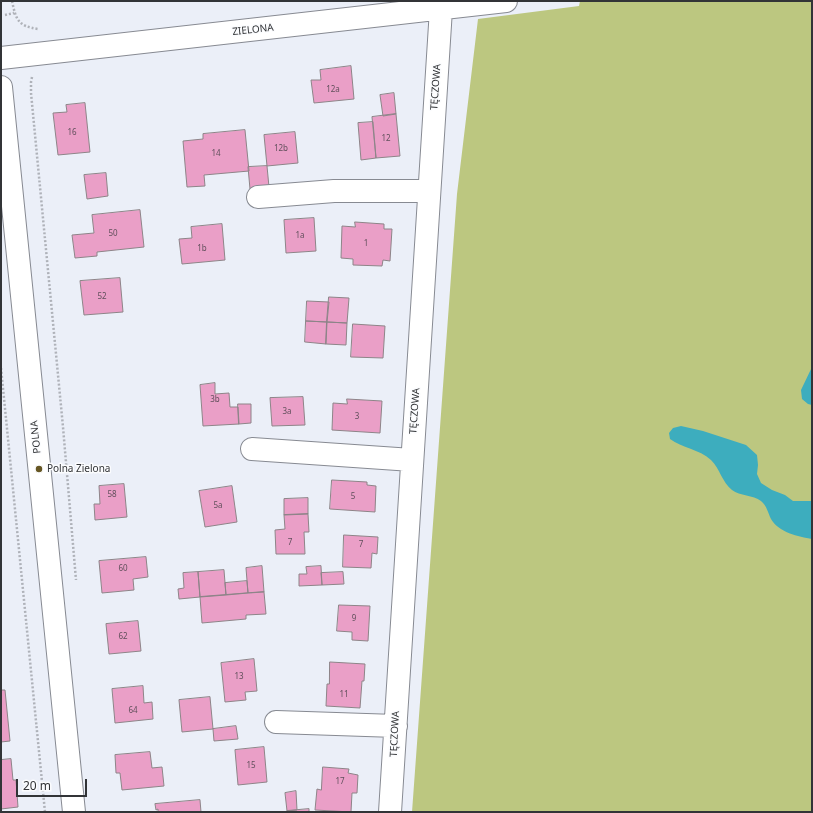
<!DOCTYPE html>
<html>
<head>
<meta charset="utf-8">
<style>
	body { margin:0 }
	#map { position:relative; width:813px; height:813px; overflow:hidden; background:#ebeff8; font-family:"Noto Sans",sans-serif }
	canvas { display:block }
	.frame { position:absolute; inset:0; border:2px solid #323437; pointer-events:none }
	.scale { position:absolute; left:16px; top:779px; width:71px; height:18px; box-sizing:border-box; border:2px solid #323437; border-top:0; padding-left:5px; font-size:12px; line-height:14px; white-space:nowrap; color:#323437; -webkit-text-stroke:3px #fbfcfe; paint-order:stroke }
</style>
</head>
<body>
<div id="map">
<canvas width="813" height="813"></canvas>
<div class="frame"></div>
<div class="scale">20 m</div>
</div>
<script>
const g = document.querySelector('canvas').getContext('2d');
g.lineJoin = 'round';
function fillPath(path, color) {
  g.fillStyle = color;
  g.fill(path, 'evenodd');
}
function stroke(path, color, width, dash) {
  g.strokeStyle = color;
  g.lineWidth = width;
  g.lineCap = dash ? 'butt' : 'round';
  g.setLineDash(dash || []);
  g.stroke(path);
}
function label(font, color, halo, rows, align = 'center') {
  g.font = font + ' "Noto Sans",sans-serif';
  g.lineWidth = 3;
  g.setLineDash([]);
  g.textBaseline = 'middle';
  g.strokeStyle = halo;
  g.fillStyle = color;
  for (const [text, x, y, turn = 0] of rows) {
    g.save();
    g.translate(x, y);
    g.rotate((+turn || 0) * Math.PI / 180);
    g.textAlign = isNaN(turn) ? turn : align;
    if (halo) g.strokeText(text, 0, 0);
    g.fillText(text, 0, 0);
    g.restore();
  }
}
fillPath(new Path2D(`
	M 580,1 L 812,1 L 812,812 L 412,812 L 457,194 L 478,19 L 579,6 Z`), '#bcc780');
fillPath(new Path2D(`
	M 812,367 L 812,405 L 808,404 L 802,399 L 801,390 Z
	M 681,426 L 703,431 L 746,445 L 757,455 L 758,465 L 757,474 L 761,483 L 772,490 L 785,495 L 793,501 L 812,501 L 812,539 C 799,537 778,532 771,519 C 768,513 767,506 761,501 C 753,495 740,496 732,490 C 722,482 720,469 711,460 C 699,449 682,448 670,439 L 669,433 L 673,428 Z`), '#3dadbe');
const building = new Path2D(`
	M 351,66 L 354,99 L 314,103 L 311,80 L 321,80 L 320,70 Z
	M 394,93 L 396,114 L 383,116 L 380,95 Z
	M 85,103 L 90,152 L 58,155 L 53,113 L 67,112 L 66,105 Z
	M 396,114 L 400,156 L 376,158 L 372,117 Z
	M 373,122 L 376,158 L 361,160 L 358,123 Z
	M 245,130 L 249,171 L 204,175 L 205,186 L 187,187 L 183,141 L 203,139 L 203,134 Z
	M 295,132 L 298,163 L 267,166 L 264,135 Z
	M 267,166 L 269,187 L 250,189 L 248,167 Z
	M 106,173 L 108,196 L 87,199 L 84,175 Z
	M 140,210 L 144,247 L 97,252 L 97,256 L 75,258 L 72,235 L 94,233 L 92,215 Z
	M 314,218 L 316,251 L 286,253 L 284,220 Z
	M 355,222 L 384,224 L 384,229 L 392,229 L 390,261 L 383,260 L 382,266 L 353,265 L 353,259 L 341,258 L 342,226 L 355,227 Z
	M 222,224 L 225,260 L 182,264 L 179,239 L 192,238 L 191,227 Z
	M 120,278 L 123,312 L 84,315 L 80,281 Z
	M 329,297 L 349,298 L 347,323 L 327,322 Z
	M 307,301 L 329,302 L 327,322 L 306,321 Z
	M 306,321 L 327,322 L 326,344 L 305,342 Z
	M 327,322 L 347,323 L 346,345 L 326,344 Z
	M 353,324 L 385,326 L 383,358 L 351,357 Z
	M 215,383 L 215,394 L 229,393 L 230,407 L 238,407 L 239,424 L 203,426 L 200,385 Z
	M 303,397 L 305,425 L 272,426 L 270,398 Z
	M 347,399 L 382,401 L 380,433 L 332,430 L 333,403 L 347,404 Z
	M 238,404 L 251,404 L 251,423 L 239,424 Z
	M 332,480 L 367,482 L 367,485 L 376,486 L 375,512 L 330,509 Z
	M 124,484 L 127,517 L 95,520 L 94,504 L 100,504 L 99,486 Z
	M 232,486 L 237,522 L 205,527 L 199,491 Z
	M 308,498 L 308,514 L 284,515 L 284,499 Z
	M 308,514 L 309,532 L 304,532 L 305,554 L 276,554 L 275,530 L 285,529 L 284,515 Z
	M 344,535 L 378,537 L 377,554 L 372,553 L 371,568 L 343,567 Z
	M 146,557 L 148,577 L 133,579 L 134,590 L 102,593 L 99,561 Z
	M 262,566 L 264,592 L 248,593 L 246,568 Z
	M 321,566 L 322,585 L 299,586 L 299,574 L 307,574 L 306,567 Z
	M 224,570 L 226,595 L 200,597 L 198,572 Z
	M 198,572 L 200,597 L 179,599 L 178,589 L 184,588 L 183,573 Z
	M 343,572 L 344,584 L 322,585 L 321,573 Z
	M 247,581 L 248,593 L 226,595 L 225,583 Z
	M 264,592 L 266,614 L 246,615 L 246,619 L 202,623 L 200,597 Z
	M 339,605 L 370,606 L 368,641 L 352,640 L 352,632 L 337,631 Z
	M 138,621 L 141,651 L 109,654 L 106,624 Z
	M 254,659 L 257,691 L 245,692 L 246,700 L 225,702 L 221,663 Z
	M 330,662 L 365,664 L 364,681 L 362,681 L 360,708 L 326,706 L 327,684 L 329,684 Z
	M 143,686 L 144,703 L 152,702 L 153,719 L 115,723 L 112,689 Z
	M 1,690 L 5,690 L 10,741 L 1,742 Z
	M 210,697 L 213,729 L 182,732 L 179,700 Z
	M 236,726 L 238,739 L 214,741 L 213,729 Z
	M 264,747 L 267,782 L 238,785 L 235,750 Z
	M 150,752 L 152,768 L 162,767 L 164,786 L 122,790 L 120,773 L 116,773 L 115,755 Z
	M 11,759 L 13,780 L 16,780 L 18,807 L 1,809 L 1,760 Z
	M 323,767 L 349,769 L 348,773 L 358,775 L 357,793 L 352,793 L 351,812 L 315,810 L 317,789 L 321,790 Z
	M 296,791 L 297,810 L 287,811 L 285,793 Z
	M 200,800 L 201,812 L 158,812 L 158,809 L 156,810 L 155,804 Z
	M 309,809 L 309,812 L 287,812 L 287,811 Z`);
fillPath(building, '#ea9fc7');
stroke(building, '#8d8488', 1);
const minor = new Path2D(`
	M 1,58 L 506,1
	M 1,87 L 74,812
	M 258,197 L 334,191 L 429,191
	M 252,449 L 412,460
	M 276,722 L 396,726
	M 390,812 L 441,9`);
stroke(minor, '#878a92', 24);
stroke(new Path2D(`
	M 12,1 C 16,20 18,26 38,29
	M 5,15 L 14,13
	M 32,77 L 31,82 L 31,93 L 63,427 L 76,580
	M 1,368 L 45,812`), '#afb2b9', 2.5, [2, 2]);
stroke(minor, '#fff', 22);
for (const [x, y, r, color] of [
	[39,469,4,"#665623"]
]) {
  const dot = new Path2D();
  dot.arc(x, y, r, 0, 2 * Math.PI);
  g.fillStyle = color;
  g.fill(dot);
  stroke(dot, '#fbfcfe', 1.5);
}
label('8px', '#604f5b', null, [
	["12a",333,90],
	["16",72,133],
	["12",386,139],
	["12b",281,149],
	["14",216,154],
	["50",113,234],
	["1a",300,236],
	["1",366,244],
	["1b",202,249],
	["52",102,297],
	["3b",215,400],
	["3a",287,412],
	["3",357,417],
	["58",112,495],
	["5",353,497],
	["5a",218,506],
	["7",290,543],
	["7",361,545],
	["60",123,569],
	["9",354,619],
	["62",123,637],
	["13",239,677],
	["11",344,695],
	["64",133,711],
	["15",251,766],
	["17",340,782]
]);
label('10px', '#323437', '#fbfcfe', [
	["ZIELONA",253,30,-6],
	["TĘCZOWA",436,87,-86],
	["TĘCZOWA",415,411,-86],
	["POLNA",36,437,-96],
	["TĘCZOWA",395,734,-87]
]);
label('10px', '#323437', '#fbfcfe', [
	["Polna Zielona",47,469]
], 'left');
</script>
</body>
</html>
